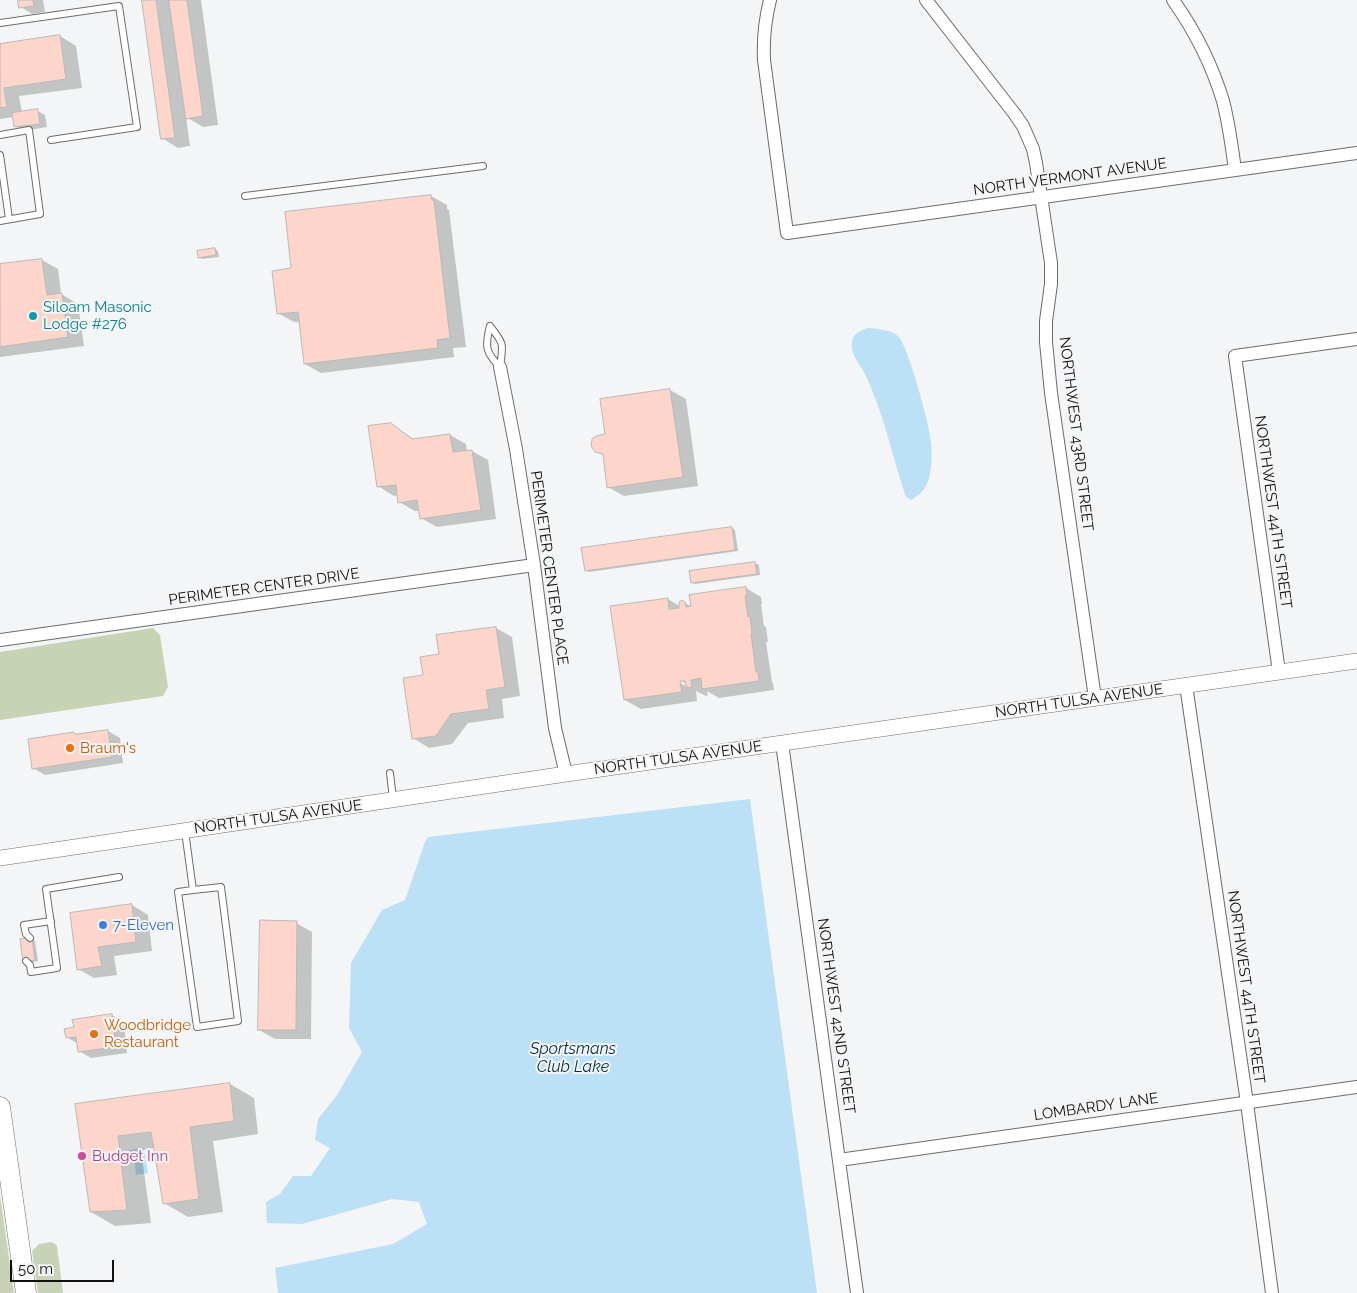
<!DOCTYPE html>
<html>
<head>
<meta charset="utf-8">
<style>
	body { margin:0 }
	#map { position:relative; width:1357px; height:1293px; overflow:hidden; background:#f4f5f6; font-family:Raleway,sans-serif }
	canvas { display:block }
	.scale { position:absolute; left:10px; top:1260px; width:104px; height:22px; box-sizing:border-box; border:2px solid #111112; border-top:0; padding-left:6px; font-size:15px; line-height:18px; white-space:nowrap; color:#111112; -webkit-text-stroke:4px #f4f5f6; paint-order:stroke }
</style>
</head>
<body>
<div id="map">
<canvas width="1357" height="1293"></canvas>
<div class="scale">50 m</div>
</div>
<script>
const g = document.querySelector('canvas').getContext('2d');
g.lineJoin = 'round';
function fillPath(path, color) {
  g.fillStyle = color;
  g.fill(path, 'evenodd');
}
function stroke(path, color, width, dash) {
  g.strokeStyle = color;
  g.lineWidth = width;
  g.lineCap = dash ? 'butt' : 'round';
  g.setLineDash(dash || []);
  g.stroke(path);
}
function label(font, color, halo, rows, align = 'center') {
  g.font = font + ' Raleway,sans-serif';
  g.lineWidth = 4;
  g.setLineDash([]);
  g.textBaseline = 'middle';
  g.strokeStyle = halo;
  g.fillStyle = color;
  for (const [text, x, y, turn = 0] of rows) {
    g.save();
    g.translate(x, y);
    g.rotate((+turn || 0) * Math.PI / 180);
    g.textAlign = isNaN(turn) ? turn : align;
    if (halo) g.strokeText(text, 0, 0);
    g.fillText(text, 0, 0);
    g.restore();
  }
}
fillPath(new Path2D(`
	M 153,628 L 160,635 L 168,687 L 163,696 L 0,720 L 0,652 Z
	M 0,1195 L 14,1293 L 0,1293 Z
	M 51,1242 L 55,1244 L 57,1246 L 63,1293 L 38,1293 L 32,1251 L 39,1244 Z`), '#c7d3b4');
fillPath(new Path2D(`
	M 869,328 C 879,329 891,330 898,336 C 908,345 930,427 931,442 C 932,452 932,464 930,473 C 928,486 922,494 911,500 L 906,497 C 893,459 885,419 869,383 C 867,378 865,373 862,369 C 857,360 850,353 852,341 C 853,333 862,330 869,328 Z
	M 750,799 L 817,1293 L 278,1293 L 275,1268 L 393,1244 L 427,1224 L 419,1202 L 392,1199 L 302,1224 L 267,1223 L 266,1202 L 280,1194 L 293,1176 L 311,1176 L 330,1148 L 315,1140 L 318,1119 L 337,1095 L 362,1052 L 349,1028 L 351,963 L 382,910 L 405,900 L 425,842 L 428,837 Z
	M 144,1148 L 148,1173 L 136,1175 L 134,1158 L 131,1157 L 130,1150 Z`), '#bce0f5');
fillPath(new Path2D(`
	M 20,0 L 43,0 L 45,12 L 32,14 L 21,7 Z
	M 143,0 L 201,0 L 218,125 L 203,127 L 186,117 L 190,146 L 178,148 L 162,138 Z
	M 60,36 L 76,46 L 82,88 L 19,96 L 22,113 L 37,111 L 45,115 L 47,127 L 23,131 L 15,126 L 14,117 L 0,119 L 0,45 Z
	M 431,196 L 447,205 L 447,209 L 449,210 L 466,347 L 453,348 L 454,357 L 321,373 L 305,364 L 300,322 L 294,322 L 278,313 L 293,269 Z
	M 215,249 L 218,251 L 219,257 L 202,259 L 199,257 Z
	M 42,260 L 58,269 L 61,294 L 78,304 L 84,346 L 0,357 L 0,266 Z
	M 670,390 L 686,399 L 698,486 L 624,496 L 608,487 L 604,456 L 594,449 L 607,435 Z
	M 391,424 L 415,440 L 450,435 L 466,444 L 467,452 L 472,451 L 488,460 L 496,519 L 437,527 L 421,518 L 420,511 L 415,511 L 399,502 L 398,495 L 394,496 L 378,486 Z
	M 732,528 L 735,530 L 738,551 L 589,572 L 586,570 Z
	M 755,563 L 759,565 L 760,575 L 695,584 L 692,582 Z
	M 746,588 L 761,597 L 762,604 L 761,604 L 764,626 L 766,627 L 768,642 L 766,642 L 772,682 L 773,683 L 774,690 L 719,698 L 707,691 L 708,695 L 706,696 L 696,691 L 697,701 L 641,709 L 625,700 L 668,599 L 681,607 L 682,601 L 692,607 ZM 675,677 L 687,684 L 687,687 L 674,679 Z
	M 496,628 L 512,637 L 520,696 L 502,699 L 504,718 L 468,723 L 452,744 L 429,748 L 413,738 L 425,677 L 440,655 Z
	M 108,731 L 120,738 L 123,763 L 45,775 L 33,768 L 74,733 L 77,735 Z
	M 132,905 L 148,915 L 152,951 L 114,956 L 117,975 L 94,978 L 78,969 Z
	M 296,923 L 312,932 L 311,1039 L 275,1039 L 259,1030 Z
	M 32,939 L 35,941 L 38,961 L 28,963 Z
	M 112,1015 L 124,1022 L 127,1053 L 91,1058 L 79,1051 L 78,1044 L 67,1037 Z
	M 230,1084 L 254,1098 L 258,1134 L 213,1141 L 223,1212 L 188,1217 L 164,1203 L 155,1148 L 141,1150 L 151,1223 L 115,1226 L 91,1212 L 77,1105 Z`), '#0003');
const building = new Path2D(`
	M 18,0 L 33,0 L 34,6 L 19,8 Z
	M 142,0 L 156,0 L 175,138 L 161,139 Z
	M 169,0 L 187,0 L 203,116 L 186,119 Z
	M 60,35 L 66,79 L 4,88 L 7,107 L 0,108 L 0,44 Z
	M 38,109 L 40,124 L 14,127 L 12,113 Z
	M 431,195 L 432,200 L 434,200 L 450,338 L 437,340 L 438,348 L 304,364 L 298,312 L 277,314 L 272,271 L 291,268 L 285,212 Z
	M 215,248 L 216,255 L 198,258 L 197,251 Z
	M 42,259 L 47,295 L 62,293 L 68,337 L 0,347 L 0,264 Z
	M 670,389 L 683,477 L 607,488 L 603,454 L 595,452 L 591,446 L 592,439 L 596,436 L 605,434 L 600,399 Z
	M 391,423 L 412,439 L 450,434 L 453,452 L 472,450 L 481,510 L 420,519 L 417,500 L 398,503 L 396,485 L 377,487 L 368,426 Z
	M 732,527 L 735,550 L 585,571 L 581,548 Z
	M 755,562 L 757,574 L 691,583 L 689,571 Z
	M 746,587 L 747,595 L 745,596 L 748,617 L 750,616 L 752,633 L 751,634 L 756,672 L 758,672 L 759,681 L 702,689 L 701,678 L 691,680 L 692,686 L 689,688 L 686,686 L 685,681 L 680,681 L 682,692 L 624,700 L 610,606 L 668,598 L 669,609 L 679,608 L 679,602 L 682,600 L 685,602 L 686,607 L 691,606 L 689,595 Z
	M 496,627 L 505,687 L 486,690 L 489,709 L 451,714 L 436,736 L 412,739 L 403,678 L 423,675 L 420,657 L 439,654 L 436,635 Z
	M 108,730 L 112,757 L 32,769 L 28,739 L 74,732 L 75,734 Z
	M 132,904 L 136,942 L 98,947 L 102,966 L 77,970 L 70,913 Z
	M 260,920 L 297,921 L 296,1030 L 258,1030 Z
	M 32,938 L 35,960 L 23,962 L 20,939 Z
	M 112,1014 L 116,1047 L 78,1052 L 76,1037 L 66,1038 L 64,1029 L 74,1027 L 72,1020 Z
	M 230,1083 L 234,1121 L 190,1127 L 199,1199 L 163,1204 L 151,1132 L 118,1136 L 127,1210 L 90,1212 L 75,1104 Z`);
fillPath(building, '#fdd5ca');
stroke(building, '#bab8b7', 1);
const service = new Path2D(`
	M 0,23 L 119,6 L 137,127 L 51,140
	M 0,135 L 29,130 L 40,214 L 0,221
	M 0,155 L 9,219
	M 245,196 L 483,166
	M 490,326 C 505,345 503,344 500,367 C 485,352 485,346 490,326 Z
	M 390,773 L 393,799
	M 185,831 L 193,890 L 221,887 L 238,1021 L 197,1027 L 178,892 L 193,890
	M 30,938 L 26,934 L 24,925 L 51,921
	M 26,961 L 30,965 L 31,972 L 57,968 L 46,889 L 119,877`);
const minor = new Path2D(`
	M 770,0 C 765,20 763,39 764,60 L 787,233 L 1357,153
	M 926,0 L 1014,113 L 1023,126 L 1033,149 L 1036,163 L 1051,263 L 1051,284 L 1046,321 L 1046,342 L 1051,393 L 1095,698
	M 1173,0 C 1195,31 1212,65 1223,101 C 1229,124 1232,147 1235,170
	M 500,367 L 516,449 L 534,565 L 555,728 L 566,774
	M 0,640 L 534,565
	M 1279,672 L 1235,356 L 1357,339
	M 1186,685 L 1247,1103 L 1272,1293
	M 782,743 L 857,1293
	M 839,1160 L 1357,1087`);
const tertiary = new Path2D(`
	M 0,858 L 566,774 L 1357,661`);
const trunk = new Path2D(`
	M 0,1107 L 26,1293`);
stroke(service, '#6a6c6d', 8);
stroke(minor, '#6a6c6d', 14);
stroke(tertiary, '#6a6c6d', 16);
stroke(trunk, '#6a6c6d', 21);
stroke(service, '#fff', 6);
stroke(minor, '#fff', 12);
stroke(tertiary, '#fff', 15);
stroke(trunk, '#fff', 20);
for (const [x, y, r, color] of [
	[33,316,5,"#0f9aa8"],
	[70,748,5,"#e8710a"],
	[103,925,5,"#3f7fe0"],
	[94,1034,5,"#e8710a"],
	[82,1156,5,"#d1479c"]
]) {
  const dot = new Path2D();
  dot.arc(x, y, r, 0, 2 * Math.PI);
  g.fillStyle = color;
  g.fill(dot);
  stroke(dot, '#f4f5f6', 2);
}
label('15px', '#111112', '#f4f5f6', [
	["NORTH VERMONT AVENUE",1070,177,-8],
	["NORTHWEST 43RD STREET",1076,434,83],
	["NORTHWEST 44TH STREET",1273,512,82],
	["PERIMETER CENTER PLACE",549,568,82],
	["PERIMETER CENTER DRIVE",264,587,-8],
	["NORTH TULSA AVENUE",1079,701,-8],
	["NORTH TULSA AVENUE",678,758,-8],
	["NORTH TULSA AVENUE",278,817,-8],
	["NORTHWEST 44TH STREET",1246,987,82],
	["NORTHWEST 42ND STREET",836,1016,82],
	["LOMBARDY LANE",1096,1107,-8]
]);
label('15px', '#0d838f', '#f4f5f6', [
	["Siloam Masonic",43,307],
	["Lodge #276",43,324]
], 'left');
label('15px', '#c56008', '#f4f5f6', [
	["Braum's",80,748],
	["Woodbridge",104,1025],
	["Restaurant",104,1042]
], 'left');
label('15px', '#366cbe', '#f4f5f6', [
	["7-Eleven",113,925]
], 'left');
label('15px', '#b23c85', '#f4f5f6', [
	["Budget Inn",92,1156]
], 'left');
label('italic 16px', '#003046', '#f4f5f6', [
	["Sportsmans",573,1049],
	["Club Lake",573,1067]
]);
</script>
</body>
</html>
